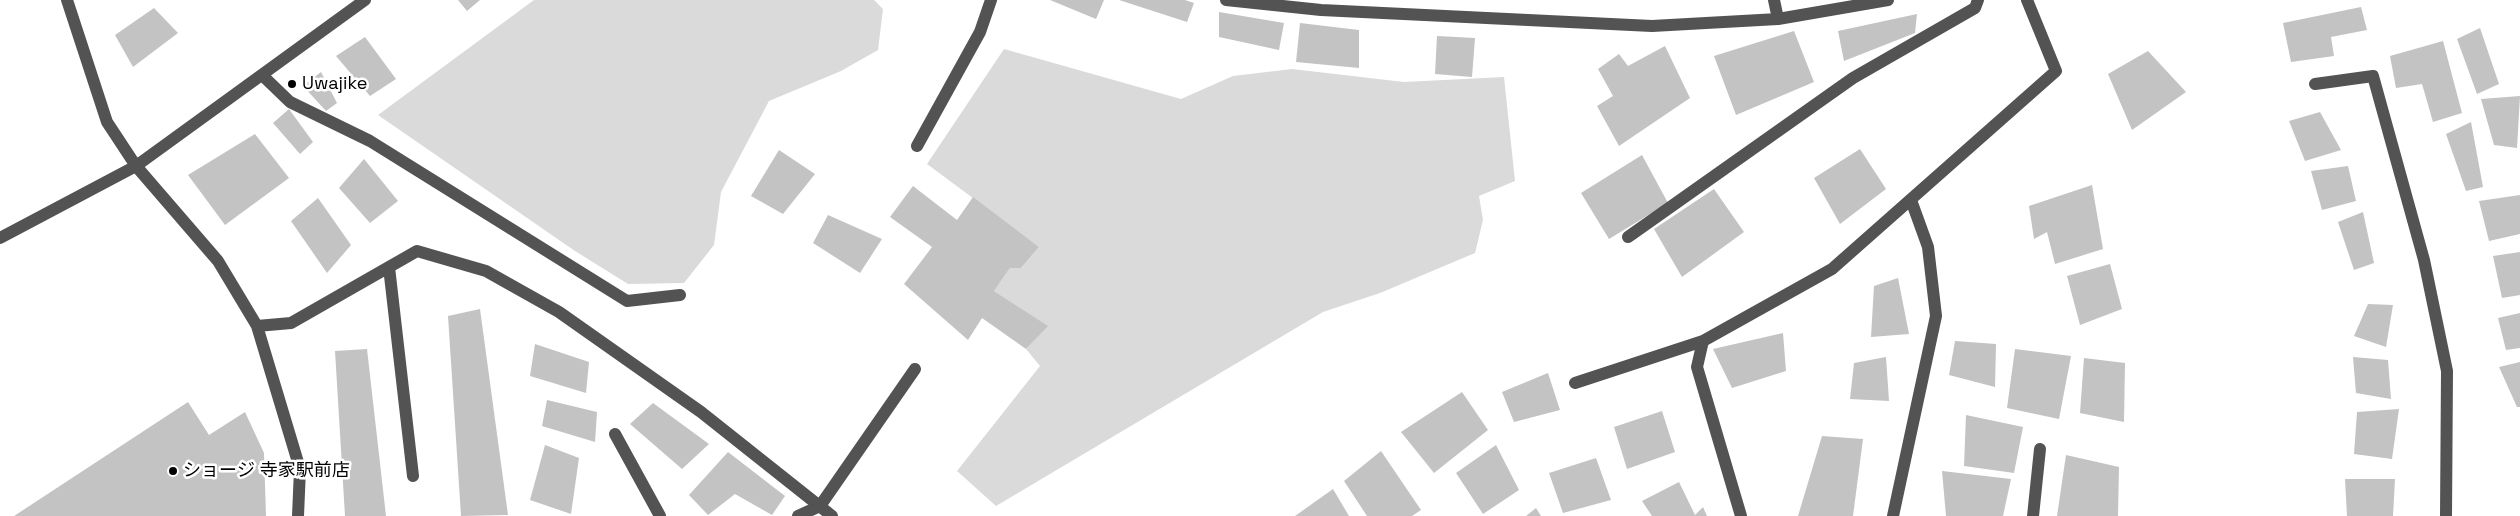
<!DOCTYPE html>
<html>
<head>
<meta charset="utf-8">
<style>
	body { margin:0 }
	canvas { display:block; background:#fff }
</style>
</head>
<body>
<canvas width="2520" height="516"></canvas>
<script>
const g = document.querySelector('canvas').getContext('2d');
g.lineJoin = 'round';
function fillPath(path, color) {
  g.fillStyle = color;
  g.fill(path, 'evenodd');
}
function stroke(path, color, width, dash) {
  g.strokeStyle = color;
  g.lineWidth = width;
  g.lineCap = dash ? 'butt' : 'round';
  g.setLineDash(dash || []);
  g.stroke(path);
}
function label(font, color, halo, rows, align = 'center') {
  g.font = font + ' "Space Grotesk","Noto Sans JP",sans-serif';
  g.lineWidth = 5;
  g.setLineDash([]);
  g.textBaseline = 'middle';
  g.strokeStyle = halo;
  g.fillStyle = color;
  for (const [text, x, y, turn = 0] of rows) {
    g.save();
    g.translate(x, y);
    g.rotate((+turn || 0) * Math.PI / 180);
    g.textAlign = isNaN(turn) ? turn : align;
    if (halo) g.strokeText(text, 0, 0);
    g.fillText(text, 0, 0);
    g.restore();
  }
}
fillPath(new Path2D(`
	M 534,0 L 874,0 L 883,9 L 878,50 L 841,71 L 769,101 L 721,192 L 714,245 L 684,283 L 628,284 L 575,251 L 378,115 Z
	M 1004,49 L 1181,99 L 1233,76 L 1292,69 L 1404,82 L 1504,77 L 1515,181 L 1479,196 L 1483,220 L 1475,253 L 1380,293 L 1323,312 L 996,506 L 957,471 L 1040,366 L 1026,349 L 1047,326 L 994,291 L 1010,268 L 1021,268 L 1039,247 L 927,164 Z`), '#dadada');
fillPath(new Path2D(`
	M 458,0 L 480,0 L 467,11 Z
	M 1050,0 L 1104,0 L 1096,19 Z
	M 1119,0 L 1185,0 L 1194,3 L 1187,22 Z
	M 2361,7 L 2367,30 L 2331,37 L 2334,56 L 2291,62 L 2283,23 Z
	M 154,8 L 178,33 L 133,67 L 115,35 Z
	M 1219,12 L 1284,23 L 1279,50 L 1219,37 Z
	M 1917,14 L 1915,33 L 1844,61 L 1838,31 Z
	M 1300,23 L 1359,30 L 1359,68 L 1296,62 Z
	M 2480,28 L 2499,84 L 2477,94 L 2457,39 Z
	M 1794,31 L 1814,82 L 1736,115 L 1714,56 Z
	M 1437,36 L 1475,38 L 1472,77 L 1435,74 Z
	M 365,37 L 396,79 L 370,96 L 336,56 Z
	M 2443,41 L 2462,113 L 2433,122 L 2422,84 L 2396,88 L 2390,56 Z
	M 1665,46 L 1690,98 L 1619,146 L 1597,106 L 1613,96 L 1598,69 L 1619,54 L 1628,66 Z
	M 2148,51 L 2186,92 L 2132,130 L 2108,74 Z
	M 321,72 L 337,103 L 326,111 L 303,86 Z
	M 2520,96 L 2517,148 L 2494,145 L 2481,99 Z
	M 289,109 L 313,142 L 300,154 L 273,123 Z
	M 2320,112 L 2341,150 L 2305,161 L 2289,121 Z
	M 2471,122 L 2483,187 L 2466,191 L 2446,134 Z
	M 255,134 L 289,178 L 225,225 L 188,175 Z
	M 1860,149 L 1886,189 L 1840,224 L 1814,178 Z
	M 779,150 L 815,174 L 783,214 L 751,196 Z
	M 1642,155 L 1668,203 L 1609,239 L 1581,193 Z
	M 364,159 L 398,201 L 370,223 L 339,188 Z
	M 2348,166 L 2356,201 L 2322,210 L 2311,171 Z
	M 2092,185 L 2103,249 L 2055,264 L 2047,232 L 2034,239 L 2029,206 Z
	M 913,186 L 957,220 L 973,197 L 1039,247 L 1021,268 L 1010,268 L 994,291 L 1048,326 L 1026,349 L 982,318 L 968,340 L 904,284 L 932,247 L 890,217 Z
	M 1714,189 L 1744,232 L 1682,277 L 1654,229 Z
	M 2520,195 L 2520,234 L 2489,241 L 2479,201 Z
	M 318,198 L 351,245 L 327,273 L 291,221 Z
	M 2363,212 L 2374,263 L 2354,270 L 2338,222 Z
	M 828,215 L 882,239 L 860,273 L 813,243 Z
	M 2520,252 L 2520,295 L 2502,298 L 2493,256 Z
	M 2110,264 L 2122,309 L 2080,325 L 2067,276 Z
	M 1898,278 L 1909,334 L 1871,337 L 1874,286 Z
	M 2368,304 L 2393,305 L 2386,347 L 2354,336 Z
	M 480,309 L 508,515 L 461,516 L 448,316 Z
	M 2520,313 L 2520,348 L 2506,350 L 2498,318 Z
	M 1783,333 L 1786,371 L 1732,388 L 1713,349 Z
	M 1955,341 L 1996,344 L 1995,387 L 1949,375 Z
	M 535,344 L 589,362 L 586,393 L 530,376 Z
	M 367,349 L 386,516 L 345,516 L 335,351 Z
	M 2015,349 L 2071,356 L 2059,419 L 2007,408 Z
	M 1886,357 L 1889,401 L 1850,399 L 1854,363 Z
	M 2353,357 L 2388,360 L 2391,399 L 2356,393 Z
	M 2084,358 L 2125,363 L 2124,422 L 2080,413 Z
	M 2520,362 L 2520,407 L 2517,407 L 2499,367 Z
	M 1548,373 L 1560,410 L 1514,422 L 1502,392 Z
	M 1462,392 L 1488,430 L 1434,473 L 1401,432 Z
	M 547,400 L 597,412 L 595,442 L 542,426 Z
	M 188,402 L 209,435 L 245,412 L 264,453 L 266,516 L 14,516 Z
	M 653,403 L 709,444 L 682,469 L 630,424 Z
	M 2399,409 L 2392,459 L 2354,454 L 2357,412 Z
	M 1662,411 L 1675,452 L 1627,469 L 1614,427 Z
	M 1966,415 L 2023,427 L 2014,473 L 1964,466 Z
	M 1822,436 L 1863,439 L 1853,516 L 1798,516 Z
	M 545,445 L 579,458 L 571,514 L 530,500 Z
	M 1496,445 L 1519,490 L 1483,514 L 1456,473 Z
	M 1381,451 L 1421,510 L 1412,516 L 1367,516 L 1344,481 Z
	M 728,452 L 785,496 L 772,515 L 735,494 L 708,515 L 689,495 Z
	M 2066,455 L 2119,467 L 2118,516 L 2057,516 Z
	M 1596,458 L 1611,500 L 1563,513 L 1549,473 Z
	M 1942,471 L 2011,479 L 2003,516 L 1946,516 Z
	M 2345,479 L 2395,479 L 2393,516 L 2347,516 Z
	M 1679,482 L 1695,515 L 1703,507 L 1707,516 L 1652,516 L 1642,501 Z
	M 1333,489 L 1349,516 L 1295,516 Z
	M 1536,508 L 1541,516 L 1526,516 Z`), '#c3c3c3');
stroke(new Path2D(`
	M 67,0 L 107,122 L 136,166 L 218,261 L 257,326 L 300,469 L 298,516
	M 1226,0 L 1321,10 L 1652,26 L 1778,19 L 1888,0
	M 1774,0 L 1778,19
	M 262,75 L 290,102 L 370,141 L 627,301 L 680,295
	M 2315,84 L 2373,76 L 2424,260 L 2447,371 L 2446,516
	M 917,146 L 980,32 L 991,0
	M 1628,237 L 1853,78 L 1975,8 L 1978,0
	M 0,238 L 136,166 L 365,0
	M 389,267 L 413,476
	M 257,326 L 291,323 L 417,251 L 486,271 L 559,312 L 701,412 L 832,516
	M 1575,383 L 1703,341
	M 615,434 L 660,516
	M 798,516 L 820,506 L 915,369
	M 1741,516 L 1697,367 L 1703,341 L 1832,269 L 2056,71 L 2027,0
	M 1893,516 L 1936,316 L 1928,247 L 1911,200
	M 2033,516 L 2040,449`), '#535353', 12);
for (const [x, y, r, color] of [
	[292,84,5,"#000"],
	[173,471,5,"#000"]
]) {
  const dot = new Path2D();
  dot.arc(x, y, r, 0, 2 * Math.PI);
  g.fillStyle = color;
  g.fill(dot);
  stroke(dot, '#fff', 2);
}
label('18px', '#000', '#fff', [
	["Uwajike",302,84],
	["ショージ 寺家駅前店",183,471]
], 'left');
</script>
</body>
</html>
